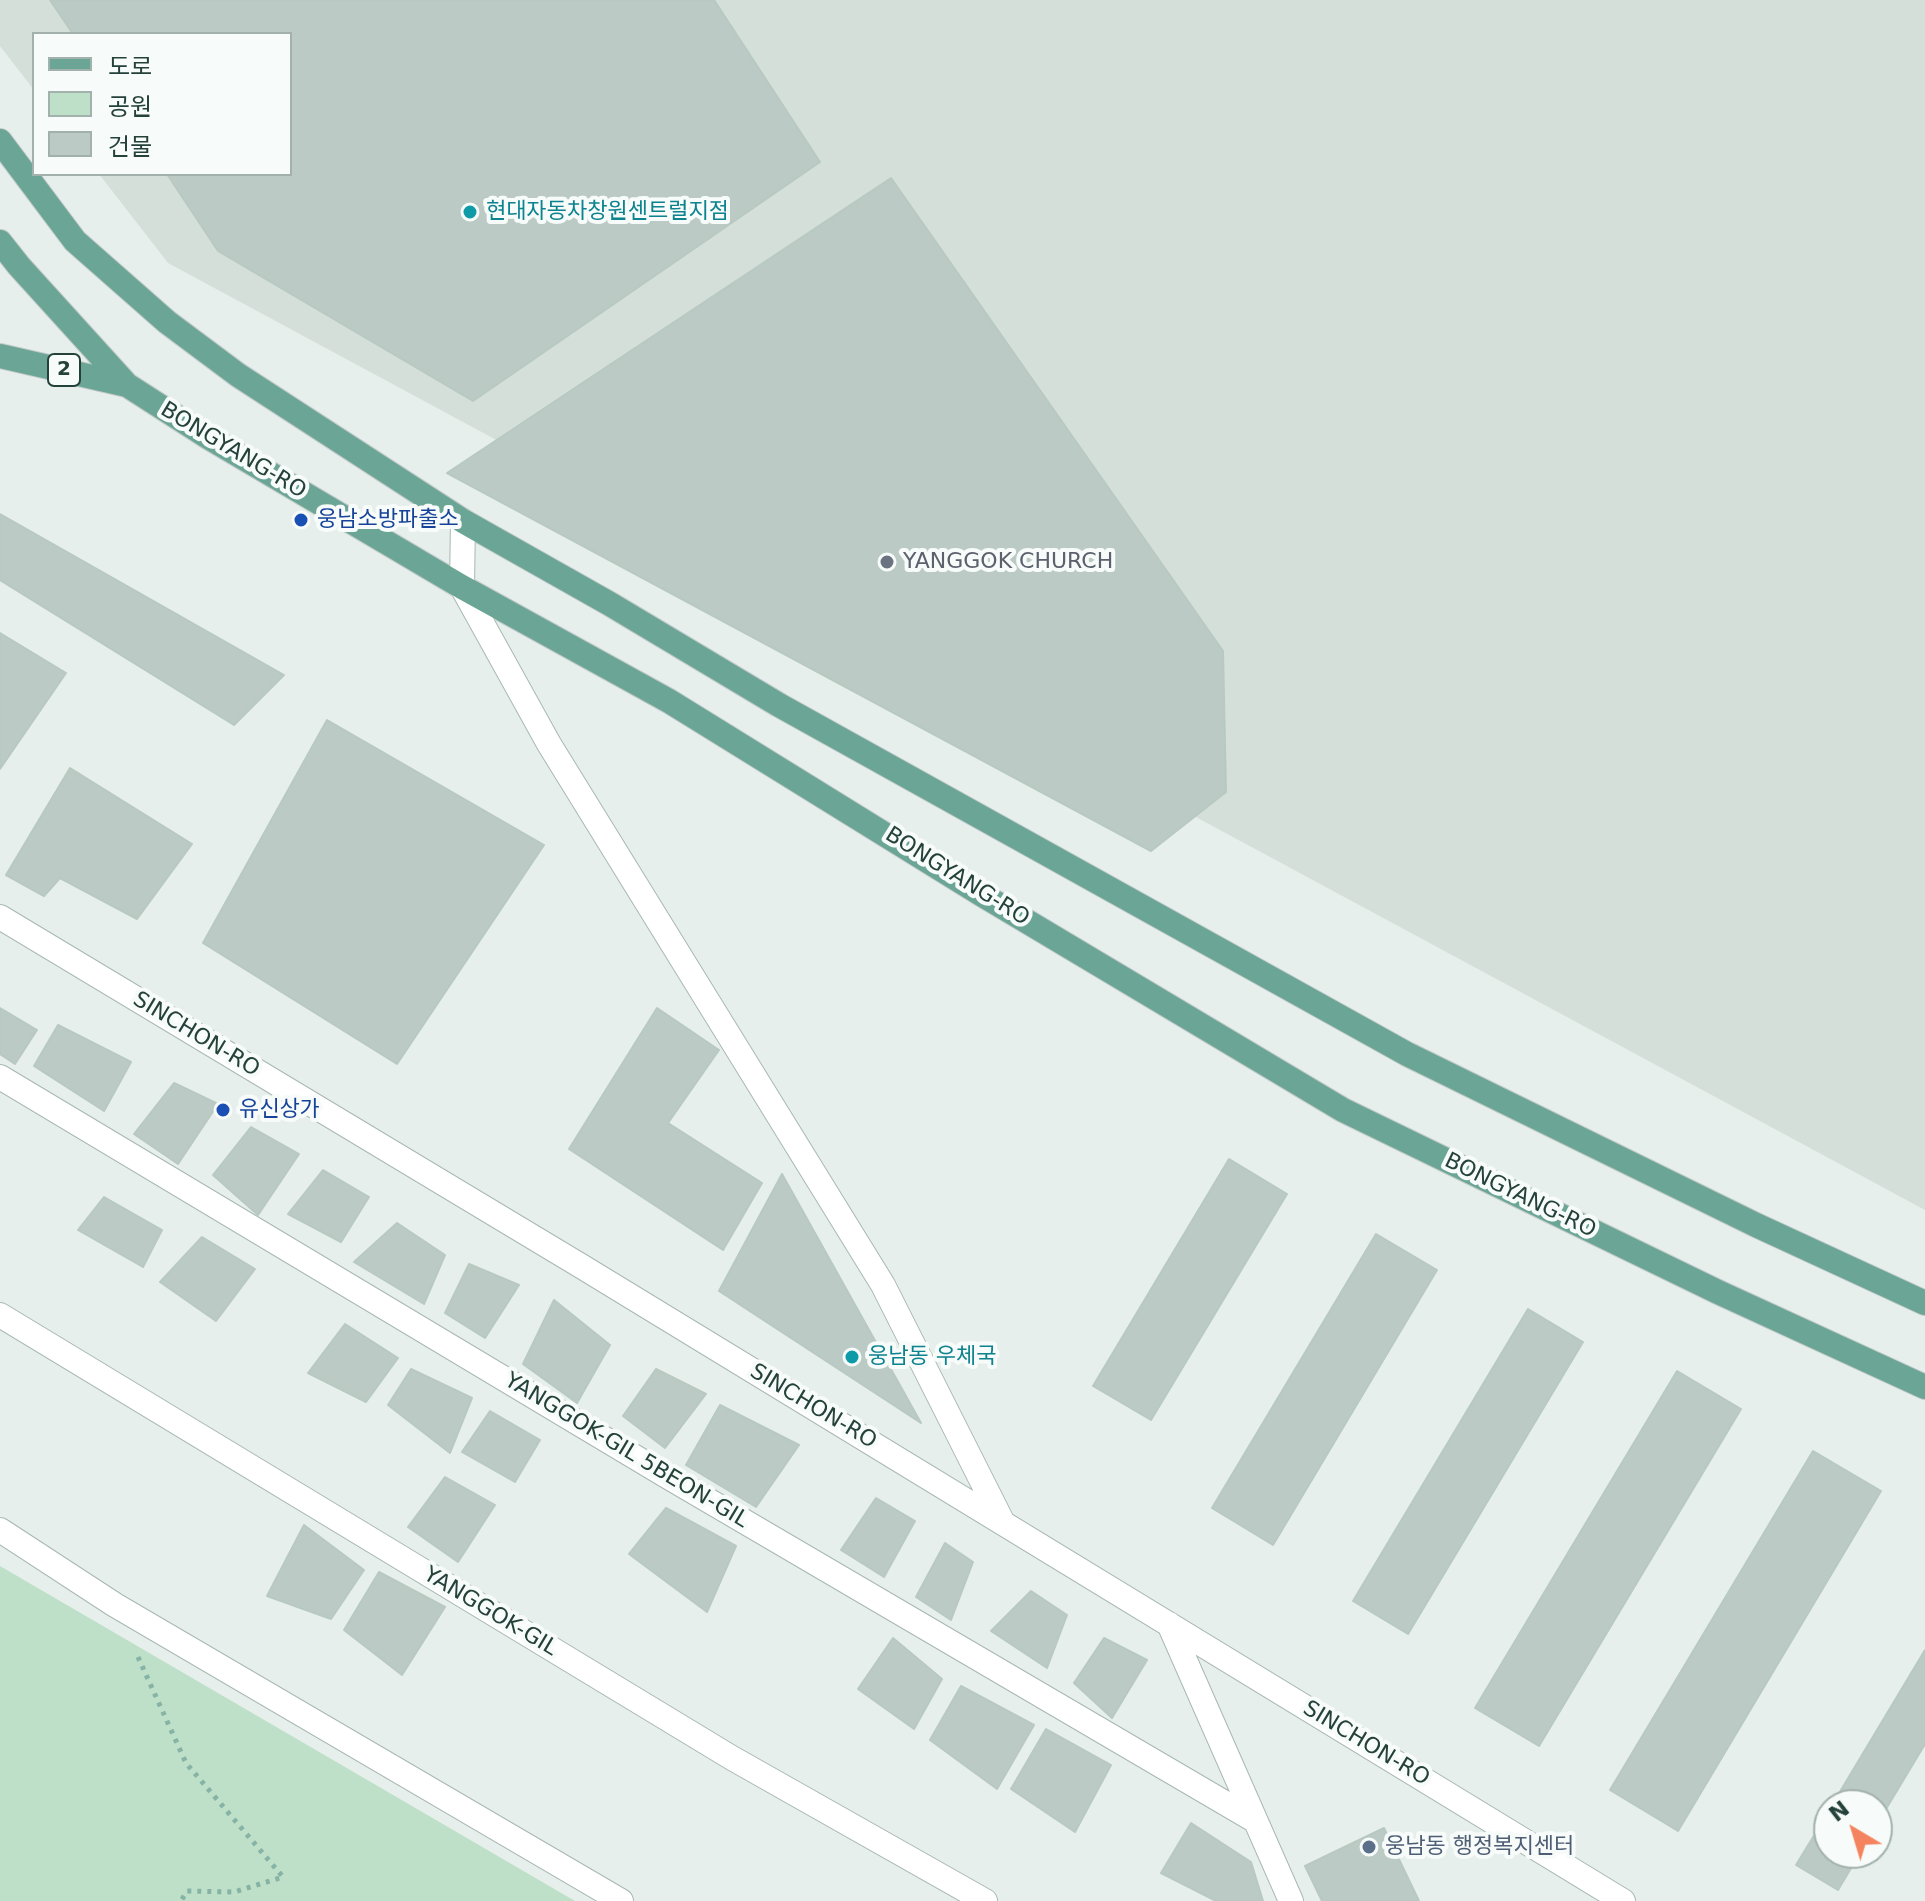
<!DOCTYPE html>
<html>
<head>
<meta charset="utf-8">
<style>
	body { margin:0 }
	#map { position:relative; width:1925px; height:1901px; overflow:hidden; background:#e6efeb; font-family:"DejaVu Sans","Noto Sans KR",sans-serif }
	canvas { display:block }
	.legend { position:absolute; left:32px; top:32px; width:260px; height:144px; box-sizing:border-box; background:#f7fbf9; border:2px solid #a3b1ad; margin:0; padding:10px 14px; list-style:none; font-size:24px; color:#24423a }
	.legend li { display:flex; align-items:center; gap:16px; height:40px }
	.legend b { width:40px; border:2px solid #a3b1ad }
	.north { position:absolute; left:1813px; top:1789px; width:80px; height:80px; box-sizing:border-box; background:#f7fbf9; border:2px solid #a3b1ad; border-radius:50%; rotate:322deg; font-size:22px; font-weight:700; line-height:32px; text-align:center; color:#24423a }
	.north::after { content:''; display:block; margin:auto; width:28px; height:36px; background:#f4845f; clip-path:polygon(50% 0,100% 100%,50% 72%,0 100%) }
</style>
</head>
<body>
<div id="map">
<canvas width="1925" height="1901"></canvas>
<ul class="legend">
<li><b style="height:10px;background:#6aa596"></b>도로</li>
<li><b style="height:22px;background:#bfe0c8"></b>공원</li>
<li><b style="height:22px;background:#bbcac4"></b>건물</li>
</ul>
<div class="north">N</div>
</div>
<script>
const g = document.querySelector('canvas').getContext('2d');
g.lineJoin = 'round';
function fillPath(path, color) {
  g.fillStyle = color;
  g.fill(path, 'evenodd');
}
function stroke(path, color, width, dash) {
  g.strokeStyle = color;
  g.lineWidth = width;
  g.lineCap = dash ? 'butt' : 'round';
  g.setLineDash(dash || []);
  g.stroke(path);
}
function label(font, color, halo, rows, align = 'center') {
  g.font = font + ' "DejaVu Sans","Noto Sans KR",sans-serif';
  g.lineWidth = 8;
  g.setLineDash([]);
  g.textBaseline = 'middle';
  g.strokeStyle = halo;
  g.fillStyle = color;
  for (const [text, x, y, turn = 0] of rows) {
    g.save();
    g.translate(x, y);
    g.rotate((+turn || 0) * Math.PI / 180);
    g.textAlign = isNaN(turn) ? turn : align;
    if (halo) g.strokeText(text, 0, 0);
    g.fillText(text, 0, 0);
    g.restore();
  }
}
fillPath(new Path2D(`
	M 0,0 L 1925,0 L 1925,1210 L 168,263 L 99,174 L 290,174 L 290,34 L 34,34 L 34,90 L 0,46 Z`), '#d4dfda');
fillPath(new Path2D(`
	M 0,1566 L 575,1901 L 0,1901 Z`), '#bfe0c8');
const building = new Path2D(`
	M 50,0 L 714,0 L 820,162 L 473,401 L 218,251 L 167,174 L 290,174 L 290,34 L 73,34 Z
	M 891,178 L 1223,651 L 1226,792 L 1151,851 L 447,473 Z
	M 0,514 L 284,675 L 234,725 L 0,580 Z
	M 0,633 L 66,673 L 0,769 Z
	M 327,720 L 544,845 L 397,1064 L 203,943 Z
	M 70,768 L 192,844 L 137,919 L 60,878 L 44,896 L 6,875 Z
	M 0,1008 L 37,1030 L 15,1064 L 0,1054 Z
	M 657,1008 L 719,1050 L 668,1123 L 762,1183 L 723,1250 L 569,1149 Z
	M 58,1025 L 131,1062 L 104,1111 L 34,1066 Z
	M 174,1083 L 218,1104 L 178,1164 L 134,1134 Z
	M 251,1127 L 299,1154 L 258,1215 L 213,1175 Z
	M 1229,1159 L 1287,1194 L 1151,1420 L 1093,1386 Z
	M 323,1170 L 369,1197 L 341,1242 L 288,1214 Z
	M 782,1174 L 921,1423 L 719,1291 Z
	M 104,1197 L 162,1230 L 143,1267 L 78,1230 Z
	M 397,1223 L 445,1255 L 424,1304 L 354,1262 Z
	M 1376,1234 L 1437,1270 L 1273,1545 L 1212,1508 Z
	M 202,1237 L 255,1269 L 216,1321 L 160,1282 Z
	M 469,1264 L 519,1285 L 485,1338 L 445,1313 Z
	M 554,1300 L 610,1345 L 577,1403 L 523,1364 Z
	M 1528,1309 L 1583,1342 L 1408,1634 L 1353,1601 Z
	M 345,1324 L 398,1358 L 366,1402 L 308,1373 Z
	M 411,1369 L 472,1398 L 450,1453 L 388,1405 Z
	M 656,1369 L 706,1394 L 665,1448 L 623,1416 Z
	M 1677,1371 L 1741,1409 L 1539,1746 L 1475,1708 Z
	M 720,1405 L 799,1445 L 756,1507 L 686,1465 Z
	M 490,1411 L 540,1440 L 515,1482 L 462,1452 Z
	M 1813,1451 L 1881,1491 L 1678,1831 L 1610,1790 Z
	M 445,1477 L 495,1505 L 458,1562 L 408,1527 Z
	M 876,1498 L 915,1521 L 884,1577 L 841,1550 Z
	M 666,1508 L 736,1546 L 707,1612 L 629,1554 Z
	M 304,1525 L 364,1570 L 331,1619 L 267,1596 Z
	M 945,1543 L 973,1562 L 951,1620 L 916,1597 Z
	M 379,1572 L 445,1607 L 402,1675 L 344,1630 Z
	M 1031,1591 L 1067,1615 L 1047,1668 L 991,1631 Z
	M 893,1638 L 942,1679 L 914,1729 L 858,1689 Z
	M 1104,1638 L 1147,1660 L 1112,1718 L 1074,1683 Z
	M 1925,1650 L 1925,1744 L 1877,1824 L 1877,1805 L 1832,1805 Z
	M 961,1686 L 1034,1725 L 997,1789 L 930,1740 Z
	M 1046,1729 L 1111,1765 L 1075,1832 L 1011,1789 Z
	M 1829,1811 L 1829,1853 L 1860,1853 L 1838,1890 L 1796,1865 Z
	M 1191,1823 L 1251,1862 L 1263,1901 L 1216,1901 L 1161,1873 Z
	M 1384,1828 L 1419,1901 L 1322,1901 L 1305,1866 Z`);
fillPath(building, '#bbcac4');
stroke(building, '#b8c9c2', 2);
const minor = new Path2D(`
	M 463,521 L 462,587 L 549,744 L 883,1285 L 1002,1521
	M 0,917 L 581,1266 L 1623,1901
	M 0,1077 L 665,1475 L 1254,1820
	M 0,1315 L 732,1758 L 985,1901
	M 0,1530 L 115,1605 L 621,1901
	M 1169,1624 L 1291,1901`);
const primary = new Path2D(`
	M 0,141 L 75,241 L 167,322 L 238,375 L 463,521 L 610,604 L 779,705 L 1407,1054 L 1756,1225 L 1925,1303
	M 0,242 L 19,266 L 127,385
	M 0,356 L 127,385 L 208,437 L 462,587 L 669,701 L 981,894 L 1343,1110 L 1718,1292 L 1925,1387`);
stroke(minor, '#a8b8b2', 26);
stroke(primary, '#c2cac8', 26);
stroke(new Path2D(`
	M 138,1657 L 186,1763 L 283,1877 L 234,1892 L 187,1891 L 181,1901`), '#86b3a5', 5, [4, 6]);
stroke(minor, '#fff', 24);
stroke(primary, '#6aa596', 24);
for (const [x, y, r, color] of [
	[470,212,8,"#0f9aa8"],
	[301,520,8,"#1a4fb4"],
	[887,562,8,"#6b7280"],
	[223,1110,8,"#1a4fb4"],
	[852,1357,8,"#0f9aa8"],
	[1369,1847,8,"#5c6f8a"]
]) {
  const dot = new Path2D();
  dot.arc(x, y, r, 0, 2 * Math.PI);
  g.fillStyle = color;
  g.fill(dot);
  stroke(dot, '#f7fbf9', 3);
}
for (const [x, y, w] of [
	[64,370,32]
]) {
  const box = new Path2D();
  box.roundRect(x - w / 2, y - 16, w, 32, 6);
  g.fillStyle = '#f7fbf9';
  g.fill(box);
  stroke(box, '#24423a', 2);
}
label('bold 20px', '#24423a', null, [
	["2",64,370]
]);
label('22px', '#0d838f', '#f7fbf9', [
	["현대자동차창원센트럴지점",486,212],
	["웅남동 우체국",868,1357]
], 'left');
label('22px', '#24423a', '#f7fbf9', [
	["BONGYANG-RO",233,451,31],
	["BONGYANG-RO",957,877,32],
	["SINCHON-RO",196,1035,31],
	["BONGYANG-RO",1520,1196,26],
	["SINCHON-RO",813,1407,31],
	["YANGGOK-GIL 5BEON-GIL",626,1451,31],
	["YANGGOK-GIL",490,1612,31],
	["SINCHON-RO",1366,1744,31]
]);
label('22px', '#164399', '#f7fbf9', [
	["웅남소방파출소",317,520],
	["유신상가",239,1110]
], 'left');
label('22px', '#5b616d', '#f7fbf9', [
	["YANGGOK CHURCH",903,562]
], 'left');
label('22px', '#4e5e75', '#f7fbf9', [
	["웅남동 행정복지센터",1385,1847]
], 'left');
</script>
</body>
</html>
